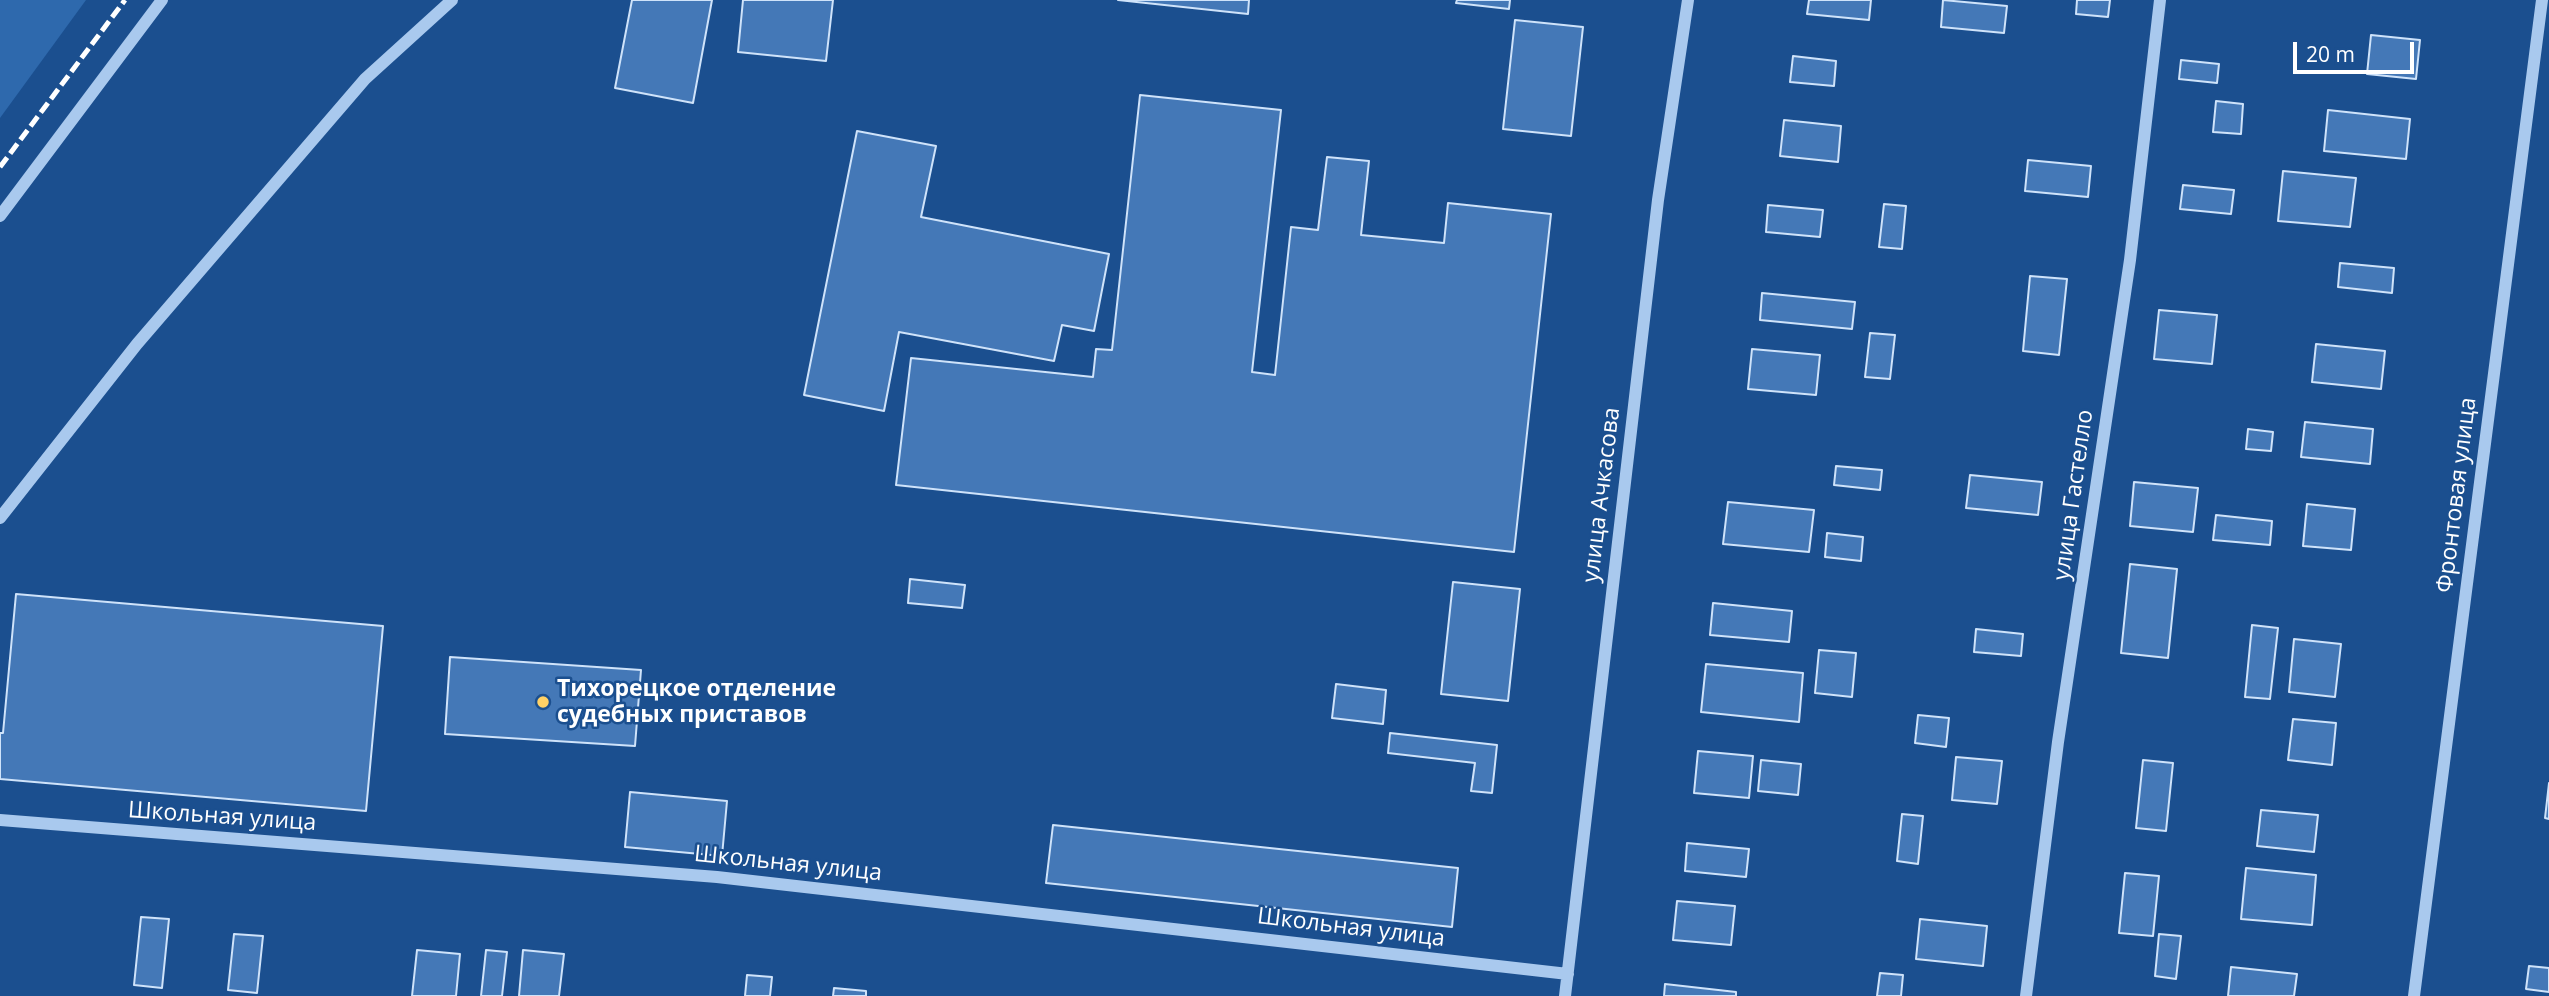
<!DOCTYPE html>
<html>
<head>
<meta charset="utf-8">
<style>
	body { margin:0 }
	#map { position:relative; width:2549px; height:996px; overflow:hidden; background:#1b4f8f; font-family:"Open Sans",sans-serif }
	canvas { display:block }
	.scale { position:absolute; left:2293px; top:42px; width:121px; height:32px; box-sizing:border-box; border:4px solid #fff; border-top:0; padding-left:9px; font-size:21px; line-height:24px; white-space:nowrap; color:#fff; -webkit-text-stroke:5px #1b4f8f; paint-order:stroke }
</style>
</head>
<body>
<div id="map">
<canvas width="2549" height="996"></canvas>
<div class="scale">20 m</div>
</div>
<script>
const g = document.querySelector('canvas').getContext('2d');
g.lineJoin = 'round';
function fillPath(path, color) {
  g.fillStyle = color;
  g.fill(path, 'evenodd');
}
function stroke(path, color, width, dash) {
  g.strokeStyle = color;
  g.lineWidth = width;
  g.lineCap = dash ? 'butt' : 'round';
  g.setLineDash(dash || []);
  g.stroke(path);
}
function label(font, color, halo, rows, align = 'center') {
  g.font = font + ' "Open Sans",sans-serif';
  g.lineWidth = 5;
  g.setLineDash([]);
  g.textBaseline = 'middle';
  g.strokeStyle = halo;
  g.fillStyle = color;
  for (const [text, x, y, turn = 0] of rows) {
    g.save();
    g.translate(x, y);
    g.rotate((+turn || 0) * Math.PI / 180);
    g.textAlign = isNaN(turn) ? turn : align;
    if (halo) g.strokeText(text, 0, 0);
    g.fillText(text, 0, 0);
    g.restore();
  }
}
fillPath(new Path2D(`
	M 0,0 L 86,0 L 0,118 Z`), '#2e69ad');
const building = new Path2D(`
	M 632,0 L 712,0 L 693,103 L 615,88 Z
	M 743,0 L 833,0 L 826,61 L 738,52 Z
	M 1118,0 L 1249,0 L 1248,14 Z
	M 1457,0 L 1510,0 L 1509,9 L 1456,3 Z
	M 1809,0 L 1871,0 L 1869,20 L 1807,14 Z
	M 1943,0 L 2007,6 L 2004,33 L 1941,27 Z
	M 2077,0 L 2110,0 L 2108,17 L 2076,14 Z
	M 1515,20 L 1583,27 L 1571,136 L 1503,129 Z
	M 2371,35 L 2420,40 L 2416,79 L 2367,74 Z
	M 1793,56 L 1836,61 L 1834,86 L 1790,82 Z
	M 2181,60 L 2219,64 L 2217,83 L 2179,79 Z
	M 1140,95 L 1281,110 L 1252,372 L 1275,375 L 1291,227 L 1318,230 L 1327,157 L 1369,161 L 1361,235 L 1444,243 L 1448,203 L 1551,214 L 1514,552 L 896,485 L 911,358 L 1093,377 L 1096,349 L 1112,350 Z
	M 2216,101 L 2243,104 L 2241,134 L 2213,132 Z
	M 2328,110 L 2410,119 L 2406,159 L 2324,151 Z
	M 1784,120 L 1841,126 L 1838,162 L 1780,156 Z
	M 857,131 L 936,146 L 921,217 L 1109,254 L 1094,331 L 1062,325 L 1054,361 L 899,332 L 884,411 L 804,395 Z
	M 2028,160 L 2091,166 L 2088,197 L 2025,191 Z
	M 2283,171 L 2356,178 L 2350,227 L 2278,221 Z
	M 2183,185 L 2234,190 L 2231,214 L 2180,209 Z
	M 1884,204 L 1906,206 L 1902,249 L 1879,247 Z
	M 1768,205 L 1823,210 L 1820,237 L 1766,232 Z
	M 2340,263 L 2394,268 L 2392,293 L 2338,287 Z
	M 2030,276 L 2067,279 L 2059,355 L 2023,351 Z
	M 1762,293 L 1855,302 L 1852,329 L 1760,320 Z
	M 2159,310 L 2217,315 L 2212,364 L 2154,359 Z
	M 1870,333 L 1895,335 L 1890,379 L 1865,377 Z
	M 2316,344 L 2385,351 L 2381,389 L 2312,382 Z
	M 1752,349 L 1820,355 L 1816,395 L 1748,389 Z
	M 2305,422 L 2373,429 L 2370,464 L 2301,457 Z
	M 2248,429 L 2273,432 L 2271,451 L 2246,449 Z
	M 1836,466 L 1882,470 L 1880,490 L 1834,485 Z
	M 1970,475 L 2042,482 L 2038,515 L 1966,508 Z
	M 2134,482 L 2198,488 L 2193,532 L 2130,526 Z
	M 1728,502 L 1814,510 L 1809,552 L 1723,544 Z
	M 2307,504 L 2355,509 L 2351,550 L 2303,546 Z
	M 2216,515 L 2272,521 L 2270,545 L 2213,540 Z
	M 1827,533 L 1863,537 L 1861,561 L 1825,557 Z
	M 2130,564 L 2177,569 L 2168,658 L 2121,653 Z
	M 910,579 L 965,585 L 962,608 L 908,603 Z
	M 1453,582 L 1520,589 L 1508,701 L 1441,694 Z
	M 16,594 L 383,626 L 366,811 L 0,779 L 0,733 L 3,733 Z
	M 1713,603 L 1792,611 L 1789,642 L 1710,635 Z
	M 2252,625 L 2278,628 L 2270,699 L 2245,697 Z
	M 1976,629 L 2023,634 L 2021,656 L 1974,652 Z
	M 2294,639 L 2341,644 L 2335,697 L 2289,692 Z
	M 1819,650 L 1856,653 L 1852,697 L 1815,693 Z
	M 450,657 L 641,670 L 635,746 L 445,734 Z
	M 1706,664 L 1803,673 L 1799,722 L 1701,712 Z
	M 1336,684 L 1386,690 L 1383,724 L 1332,718 Z
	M 1918,715 L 1949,718 L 1946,747 L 1915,743 Z
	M 2293,719 L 2336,723 L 2332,765 L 2288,760 Z
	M 1390,733 L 1497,745 L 1492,793 L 1471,791 L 1475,763 L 1388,753 Z
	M 1698,751 L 1753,756 L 1749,798 L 1694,793 Z
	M 1956,757 L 2002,761 L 1997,804 L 1952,800 Z
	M 1761,760 L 1801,764 L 1798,795 L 1758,791 Z
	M 2143,760 L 2173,763 L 2166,831 L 2136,828 Z
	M 2549,783 L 2549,819 L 2545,818 Z
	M 630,792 L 727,801 L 722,856 L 625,847 Z
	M 2261,810 L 2318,815 L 2314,852 L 2257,846 Z
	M 1902,814 L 1923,816 L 1918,864 L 1897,861 Z
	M 1053,825 L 1458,868 L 1452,927 L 1046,883 Z
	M 1687,843 L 1749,849 L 1746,877 L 1685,871 Z
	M 2246,868 L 2316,875 L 2312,925 L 2241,919 Z
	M 2125,873 L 2159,876 L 2153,936 L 2119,933 Z
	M 1677,901 L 1735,906 L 1731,945 L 1673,940 Z
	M 141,917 L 169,919 L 162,988 L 134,985 Z
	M 1920,919 L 1987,926 L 1983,966 L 1916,959 Z
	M 234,934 L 263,936 L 257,993 L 228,990 Z
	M 2159,934 L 2181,936 L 2176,979 L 2155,976 Z
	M 417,950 L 460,954 L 456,996 L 412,996 Z
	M 486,950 L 507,952 L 502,996 L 481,996 Z
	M 523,950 L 564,954 L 559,996 L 519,996 Z
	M 2529,966 L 2549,968 L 2549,992 L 2526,989 Z
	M 2231,967 L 2297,974 L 2294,996 L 2228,996 Z
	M 1880,973 L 1903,975 L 1901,996 L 1877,996 Z
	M 747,975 L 772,977 L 770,996 L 745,996 Z
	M 1665,984 L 1736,992 L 1736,996 L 1664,996 Z
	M 834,988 L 866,991 L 866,996 L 833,996 Z`);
fillPath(building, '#4478b7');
stroke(building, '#cfe3fa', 2);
stroke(new Path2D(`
	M 0,216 L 162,0
	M 0,518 L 137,344 L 365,79 L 452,0
	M 0,820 L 717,877 L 1568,974
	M 1565,996 L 1658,200 L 1688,0
	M 2026,996 L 2058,742 L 2130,260 L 2160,0
	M 2414,996 L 2542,0`), '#a9c9ee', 12);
stroke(new Path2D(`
	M 0,167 L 125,0`), '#fff', 5, [12, 5]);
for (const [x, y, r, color] of [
	[543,702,7,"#ffd166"]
]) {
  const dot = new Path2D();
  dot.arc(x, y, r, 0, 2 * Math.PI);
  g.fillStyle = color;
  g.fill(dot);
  stroke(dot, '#1b4f8f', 2.5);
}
label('23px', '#fff', '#1b4f8f', [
	["улица Ачкасова",1602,495,-83],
	["улица Гастелло",2074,495,-82],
	["Фронтовая улица",2457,495,-83],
	["Школьная улица",222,817,4],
	["Школьная улица",788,864,6],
	["Школьная улица",1351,928,7]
]);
label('bold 23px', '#fff', '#1b4f8f', [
	["Тихорецкое отделение",557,689],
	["судебных приставов",557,715]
], 'left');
</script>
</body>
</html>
